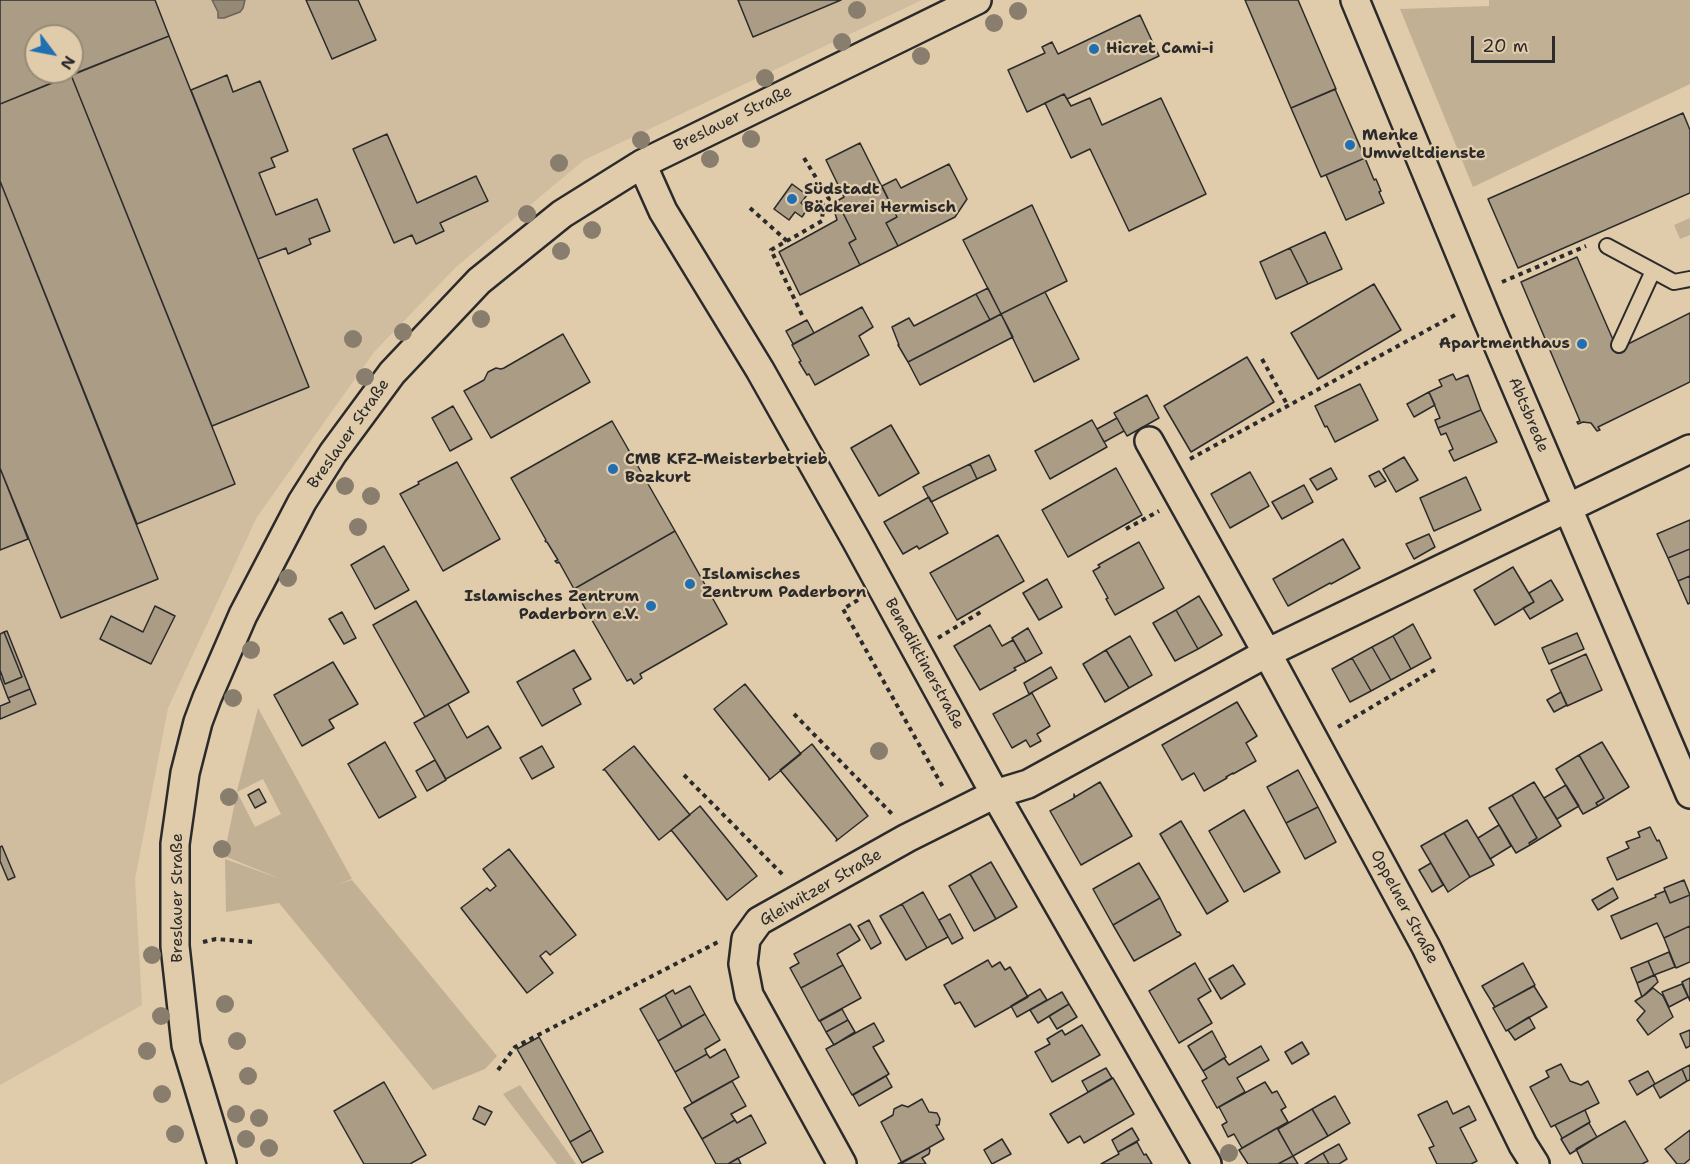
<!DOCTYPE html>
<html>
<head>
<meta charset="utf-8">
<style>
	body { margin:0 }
	#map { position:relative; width:1690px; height:1164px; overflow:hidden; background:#e0cbaa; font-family:"Shantell Sans",sans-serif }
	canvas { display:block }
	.north { position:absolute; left:24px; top:24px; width:60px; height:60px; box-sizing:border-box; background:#e0cbaa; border:2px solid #988b77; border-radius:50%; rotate:122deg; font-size:16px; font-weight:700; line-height:24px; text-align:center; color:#2b2b2b }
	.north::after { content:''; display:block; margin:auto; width:21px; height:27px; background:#1f6fb2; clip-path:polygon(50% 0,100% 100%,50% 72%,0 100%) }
	.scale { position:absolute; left:1471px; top:36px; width:84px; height:27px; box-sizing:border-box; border:3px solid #2b2b2b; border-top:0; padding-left:8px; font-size:18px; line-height:21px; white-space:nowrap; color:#2b2b2b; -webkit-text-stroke:4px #e0cbaa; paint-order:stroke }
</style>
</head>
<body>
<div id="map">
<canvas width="1690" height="1164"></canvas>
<div class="north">N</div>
<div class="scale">20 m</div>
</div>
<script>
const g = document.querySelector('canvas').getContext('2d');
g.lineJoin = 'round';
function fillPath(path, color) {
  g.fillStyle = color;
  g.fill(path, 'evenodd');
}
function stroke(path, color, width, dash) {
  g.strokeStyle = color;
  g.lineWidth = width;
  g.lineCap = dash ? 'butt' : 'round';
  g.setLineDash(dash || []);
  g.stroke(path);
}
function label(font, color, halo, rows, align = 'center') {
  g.font = font + ' "Shantell Sans",sans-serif';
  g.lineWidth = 4.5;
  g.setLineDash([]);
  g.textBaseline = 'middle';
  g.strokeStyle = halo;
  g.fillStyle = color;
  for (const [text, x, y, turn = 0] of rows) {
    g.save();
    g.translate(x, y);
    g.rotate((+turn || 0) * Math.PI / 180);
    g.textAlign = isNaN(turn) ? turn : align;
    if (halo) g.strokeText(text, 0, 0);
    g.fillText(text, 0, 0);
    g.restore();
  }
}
fillPath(new Path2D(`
	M 0,0 L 922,0 L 584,160 L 456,267 L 374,352 L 257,517 L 168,708 L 135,879 L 142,1005 L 0,1085 ZM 36,36 L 72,36 L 72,72 L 36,72 Z`), '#d0bd9f');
fillPath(new Path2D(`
	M 1489,0 L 1690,0 L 1690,84 L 1473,187 L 1400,9 L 1489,6 Z
	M 1690,218 L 1690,235 L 1680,239 L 1674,225 Z
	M 258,708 L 352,879 L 338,884 L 352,880 L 497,1056 L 485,1069 L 433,1090 L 279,903 L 226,912 L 225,859 L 281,879 L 224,856 L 238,787 ZM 263,779 L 281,814 L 255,827 L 237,792 Z
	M 520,1085 L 576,1164 L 557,1164 L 503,1094 Z`), '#c2b095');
const water = new Path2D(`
	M 212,0 L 245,0 L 243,8 L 240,12 L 224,18 L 218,18 L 218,12 Z`);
fillPath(water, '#968a77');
stroke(water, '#6b6459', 1.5);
const building = new Path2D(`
	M 0,0 L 155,0 L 169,36 L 0,104 ZM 36,36 L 72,36 L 72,72 L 36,72 Z
	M 306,0 L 358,0 L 376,40 L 332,59 Z
	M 738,0 L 841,0 L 753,37 Z
	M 1245,0 L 1298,0 L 1336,89 L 1291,108 Z
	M 1140,15 L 1159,56 L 1067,99 L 1064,94 L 1027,112 L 1008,70 L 1045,53 L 1042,47 L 1052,42 L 1058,54 Z
	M 169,36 L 309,387 L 212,426 L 71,75 Z
	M 71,75 L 235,484 L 137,524 L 0,181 L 0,104 Z
	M 227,75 L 233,92 L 260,81 L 288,151 L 271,158 L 275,167 L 259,173 L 276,215 L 317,199 L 330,231 L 309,239 L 311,244 L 288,254 L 286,248 L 258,259 L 191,90 Z
	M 1335,89 L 1365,158 L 1321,177 L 1291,108 Z
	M 1064,94 L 1071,106 L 1090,98 L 1102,125 L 1161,98 L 1206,194 L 1129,231 L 1090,149 L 1071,158 L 1045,103 Z
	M 1683,113 L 1690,130 L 1690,193 L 1518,268 L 1488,199 Z
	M 387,134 L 417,203 L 476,176 L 488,201 L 440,223 L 444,231 L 416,244 L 412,235 L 394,243 L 353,149 Z
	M 860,143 L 897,217 L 886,223 L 898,246 L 860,265 L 849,243 L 856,239 L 837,201 L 844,197 L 826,160 Z
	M 1365,158 L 1374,180 L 1376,179 L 1381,191 L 1379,192 L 1384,203 L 1346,220 L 1326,175 Z
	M 949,164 L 967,199 L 955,217 L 898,246 L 886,223 L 897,217 L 882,186 L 896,179 L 901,188 Z
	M 0,181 L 158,579 L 61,618 L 0,468 Z
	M 792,184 L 807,195 L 801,203 L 808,208 L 802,217 L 795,212 L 789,220 L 774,209 Z
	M 837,201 L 856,239 L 849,243 L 860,265 L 800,295 L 779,252 L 837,220 L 835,213 L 838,206 Z
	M 1032,205 L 1067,281 L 1001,314 L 963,240 Z
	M 1325,232 L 1342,269 L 1308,284 L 1290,248 Z
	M 1290,248 L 1308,284 L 1276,299 L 1260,262 Z
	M 1577,257 L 1614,342 L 1624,346 L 1690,313 L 1690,382 L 1598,427 L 1600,430 L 1597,431 L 1591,423 L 1583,422 L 1578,424 L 1577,422 L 1580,421 L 1521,282 Z
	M 1374,284 L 1401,330 L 1318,379 L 1291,333 Z
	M 988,288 L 1001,314 L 990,320 L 976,294 Z
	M 1045,292 L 1079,359 L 1034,382 L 1001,314 Z
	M 976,294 L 990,320 L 908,362 L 898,345 L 899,345 L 892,327 L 909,318 L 914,326 Z
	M 862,307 L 873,327 L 859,336 L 869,355 L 815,385 L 809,374 L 807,375 L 799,362 L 801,361 L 792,345 Z
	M 1001,314 L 1013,337 L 920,385 L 908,362 Z
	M 807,320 L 814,333 L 793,344 L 786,331 Z
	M 563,334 L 590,382 L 491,438 L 464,391 L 484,380 L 488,372 L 496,368 L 501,369 L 504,368 Z
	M 1247,357 L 1274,402 L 1191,452 L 1164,406 Z
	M 1453,374 L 1456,380 L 1468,375 L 1481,410 L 1438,428 L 1435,420 L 1440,418 L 1429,392 L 1442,386 L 1439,380 Z
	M 1360,384 L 1378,420 L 1335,442 L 1327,426 L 1325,427 L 1315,406 Z
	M 1429,392 L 1435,405 L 1414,417 L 1407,404 Z
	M 1147,395 L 1159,418 L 1127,436 L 1114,413 Z
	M 453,406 L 472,439 L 450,451 L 432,418 Z
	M 1481,410 L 1497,442 L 1454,461 L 1449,451 L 1453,449 L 1446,433 L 1441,435 L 1438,428 Z
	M 1117,418 L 1124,431 L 1104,442 L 1097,429 Z
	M 1092,420 L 1107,447 L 1050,479 L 1035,451 Z
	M 612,421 L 675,531 L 574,589 L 559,562 L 557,563 L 555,561 L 558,560 L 547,542 L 546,542 L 545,541 L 546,540 L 511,478 Z
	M 891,425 L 919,473 L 879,496 L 851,448 Z
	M 989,455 L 996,470 L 977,479 L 970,464 Z
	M 1404,457 L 1418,480 L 1396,492 L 1383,469 Z
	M 457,462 L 500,539 L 443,571 L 400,494 L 419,484 L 418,482 Z
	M 970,464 L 977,479 L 931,502 L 923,487 Z
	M 0,468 L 28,539 L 0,550 Z
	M 1116,468 L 1142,515 L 1068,557 L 1042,510 Z
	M 1331,468 L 1337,479 L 1317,490 L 1310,479 Z
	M 1379,471 L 1386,481 L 1375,487 L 1369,476 Z
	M 1250,472 L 1269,506 L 1230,528 L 1211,494 Z
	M 1466,477 L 1481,510 L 1434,531 L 1420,498 Z
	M 1304,485 L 1313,502 L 1282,519 L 1272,502 Z
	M 929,497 L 948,533 L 919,549 L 917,546 L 903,554 L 884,522 Z
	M 1690,520 L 1690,549 L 1668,558 L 1657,534 Z
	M 675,531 L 727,624 L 640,674 L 642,678 L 634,684 L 631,679 L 627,681 L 574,589 Z
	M 1429,534 L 1435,547 L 1414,559 L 1406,544 Z
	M 998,535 L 1024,581 L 957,620 L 930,573 Z
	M 1343,539 L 1360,568 L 1331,584 L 1330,583 L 1288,606 L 1273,579 Z
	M 1139,542 L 1164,588 L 1115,615 L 1106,599 L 1108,598 L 1093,571 L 1100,567 L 1098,565 Z
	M 384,546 L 409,590 L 375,609 L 351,565 Z
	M 1690,549 L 1690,576 L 1678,581 L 1668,558 Z
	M 1513,567 L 1534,602 L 1495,625 L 1474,590 Z
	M 1690,576 L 1690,603 L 1688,604 L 1678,581 Z
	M 1047,579 L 1062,607 L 1039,620 L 1023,593 Z
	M 1551,580 L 1563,600 L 1530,619 L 1523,608 L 1534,602 L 1529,593 Z
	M 1199,596 L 1222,635 L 1198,649 L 1176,610 Z
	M 416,601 L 469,692 L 425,717 L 373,625 Z
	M 155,606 L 175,616 L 151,664 L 100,639 L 111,616 L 143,632 Z
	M 1176,610 L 1198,649 L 1175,661 L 1153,623 Z
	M 342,612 L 356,638 L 344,644 L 329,619 Z
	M 1413,624 L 1431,658 L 1411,669 L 1393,636 Z
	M 990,625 L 1002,646 L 1013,640 L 1026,662 L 1014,668 L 1016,670 L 980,690 L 954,646 Z
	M 1028,628 L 1042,653 L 1026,662 L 1012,638 Z
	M 7,631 L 30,689 L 8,698 L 0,677 L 0,670 L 5,684 L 22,677 L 4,632 Z
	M 4,632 L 22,677 L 5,684 L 0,670 L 0,634 Z
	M 1577,633 L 1584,649 L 1549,664 L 1542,648 Z
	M 1130,636 L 1152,675 L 1129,688 L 1106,650 Z
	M 1393,636 L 1411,669 L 1391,680 L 1372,647 Z
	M 1372,647 L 1391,680 L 1371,691 L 1352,658 Z
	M 574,650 L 591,679 L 573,689 L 581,704 L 542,726 L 517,682 Z
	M 1106,650 L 1129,688 L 1105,702 L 1083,664 Z
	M 1586,654 L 1602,690 L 1567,706 L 1551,670 Z
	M 1352,658 L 1371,691 L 1350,702 L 1332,669 Z
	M 333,662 L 358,704 L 329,720 L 334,728 L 302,746 L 274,695 Z
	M 1051,667 L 1057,678 L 1029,694 L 1024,683 Z
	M 745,684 L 801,754 L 769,780 L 769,778 L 714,709 Z
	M 30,689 L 36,704 L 0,719 L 0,706 L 10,702 L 8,698 Z
	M 1561,692 L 1567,705 L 1554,712 L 1547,700 Z
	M 1032,693 L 1050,726 L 1037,734 L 1041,741 L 1030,747 L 1026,740 L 1012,748 L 993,714 Z
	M 1237,702 L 1257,736 L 1246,743 L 1256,761 L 1233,774 L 1233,773 L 1226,777 L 1227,778 L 1204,791 L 1194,773 L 1182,780 L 1162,745 Z
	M 448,704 L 467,738 L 488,726 L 501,748 L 446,779 L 414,723 Z
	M 385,742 L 416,797 L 379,818 L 348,764 Z
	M 1602,742 L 1629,787 L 1598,806 L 1596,803 L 1604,798 L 1579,755 Z
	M 812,744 L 868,816 L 836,841 L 837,839 L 780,770 Z
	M 542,746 L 554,767 L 532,779 L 520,758 Z
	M 634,746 L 690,815 L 659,840 L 605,770 L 603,770 Z
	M 1579,755 L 1604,798 L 1596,803 L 1598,806 L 1583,814 L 1556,769 Z
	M 435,760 L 446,780 L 427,791 L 416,771 Z
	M 1298,770 L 1318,807 L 1286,823 L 1267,787 Z
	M 1100,782 L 1132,836 L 1081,865 L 1050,811 L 1074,798 L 1074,794 L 1075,797 Z
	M 1534,782 L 1561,826 L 1530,845 L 1529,843 L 1537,838 L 1512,795 Z
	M 1566,785 L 1579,806 L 1557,819 L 1544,798 Z
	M 259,789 L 266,802 L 255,808 L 248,795 Z
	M 1512,795 L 1537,838 L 1529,843 L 1530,845 L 1516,853 L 1489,808 Z
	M 700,806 L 757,876 L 727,900 L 672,831 L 670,831 Z
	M 1318,807 L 1336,842 L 1305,859 L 1286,823 Z
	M 1244,810 L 1280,872 L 1244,892 L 1209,831 Z
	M 1467,820 L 1494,865 L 1470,877 L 1444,833 Z
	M 1181,821 L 1228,901 L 1207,914 L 1160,834 Z
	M 1499,825 L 1511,846 L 1490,859 L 1478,838 Z
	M 1650,827 L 1657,841 L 1659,840 L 1667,858 L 1617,880 L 1607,858 L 1629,848 L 1626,842 L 1640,837 L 1638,832 Z
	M 1444,833 L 1470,877 L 1448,892 L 1421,846 Z
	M 2,846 L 15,877 L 8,880 L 0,861 L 0,847 Z
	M 509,849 L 576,935 L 550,955 L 546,951 L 540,956 L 553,973 L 527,993 L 461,908 L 487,888 L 490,891 L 496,886 L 483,869 Z
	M 991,862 L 1017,907 L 996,919 L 970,874 Z
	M 1139,863 L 1160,898 L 1113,925 L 1093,889 Z
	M 1431,863 L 1443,885 L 1432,892 L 1419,870 Z
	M 970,874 L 996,919 L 974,931 L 949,886 Z
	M 1684,880 L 1690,895 L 1670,903 L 1664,888 Z
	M 1613,888 L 1618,898 L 1598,910 L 1592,900 Z
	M 1665,891 L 1670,903 L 1690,895 L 1690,926 L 1664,938 L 1657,923 L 1621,939 L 1611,916 L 1656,897 L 1655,895 Z
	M 923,892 L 948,937 L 927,948 L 902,904 Z
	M 1160,898 L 1177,932 L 1179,932 L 1181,935 L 1134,961 L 1113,925 Z
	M 902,904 L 927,948 L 906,960 L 880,916 Z
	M 950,914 L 963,938 L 952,944 L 939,920 Z
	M 869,920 L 881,943 L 871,949 L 858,926 Z
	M 850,924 L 860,940 L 837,954 L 843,965 L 801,988 L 790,968 L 799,963 L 794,954 Z
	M 1690,926 L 1690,962 L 1676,968 L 1664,938 Z
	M 1669,952 L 1675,967 L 1654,975 L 1648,961 Z
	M 988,960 L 992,967 L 1000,962 L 1005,970 L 1010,967 L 1028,997 L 975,1027 L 960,1002 L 955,1004 L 944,985 Z
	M 1648,961 L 1654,975 L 1637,983 L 1631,968 Z
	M 1195,963 L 1211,991 L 1198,999 L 1212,1023 L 1179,1043 L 1149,991 Z
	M 1523,963 L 1535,985 L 1495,1007 L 1482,986 Z
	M 843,965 L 861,998 L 819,1021 L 801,988 Z
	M 1233,965 L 1245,984 L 1221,999 L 1209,979 Z
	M 1655,975 L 1658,982 L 1642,997 L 1637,983 Z
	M 1690,978 L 1690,1001 L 1682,982 Z
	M 1682,984 L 1688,997 L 1669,1007 L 1662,992 Z
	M 690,986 L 705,1014 L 682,1027 L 665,995 L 673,990 L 675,994 Z
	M 1534,986 L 1547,1007 L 1506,1031 L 1493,1008 Z
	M 1653,988 L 1663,996 L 1673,1017 L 1648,1035 L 1637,1020 L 1645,1011 L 1635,1001 L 1646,994 Z
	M 1040,989 L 1047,1000 L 1017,1017 L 1011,1006 Z
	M 1062,992 L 1069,1004 L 1038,1023 L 1030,1010 Z
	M 665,995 L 682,1027 L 658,1041 L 640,1009 Z
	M 1069,1004 L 1077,1017 L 1057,1029 L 1049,1016 Z
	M 842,1009 L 848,1020 L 826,1032 L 820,1021 Z
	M 705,1014 L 720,1040 L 705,1049 L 707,1054 L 675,1072 L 658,1041 Z
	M 1529,1017 L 1535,1028 L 1515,1040 L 1508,1030 Z
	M 848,1020 L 855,1032 L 834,1045 L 826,1032 Z
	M 874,1023 L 884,1041 L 873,1047 L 889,1074 L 852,1095 L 826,1049 Z
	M 1082,1025 L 1100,1055 L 1052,1082 L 1035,1052 L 1050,1044 L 1047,1039 L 1062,1030 L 1065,1035 Z
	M 1690,1030 L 1690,1046 L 1686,1048 L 1680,1034 Z
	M 1212,1031 L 1226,1057 L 1203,1071 L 1188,1046 Z
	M 539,1037 L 591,1130 L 570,1142 L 517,1049 Z
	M 1302,1042 L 1309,1054 L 1292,1064 L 1285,1052 Z
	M 1261,1046 L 1269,1060 L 1237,1078 L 1245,1092 L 1217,1108 L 1202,1081 L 1207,1078 L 1203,1071 L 1224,1058 L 1229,1065 Z
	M 725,1049 L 739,1077 L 692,1103 L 675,1072 L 707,1054 L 710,1058 Z
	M 1561,1064 L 1570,1081 L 1581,1085 L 1588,1081 L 1599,1103 L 1551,1127 L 1530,1087 L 1549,1077 L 1546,1071 Z
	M 1690,1065 L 1690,1080 L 1687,1081 L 1682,1069 Z
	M 1106,1068 L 1112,1078 L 1088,1092 L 1082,1081 Z
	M 1682,1069 L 1687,1081 L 1660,1098 L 1653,1085 Z
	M 1648,1071 L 1655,1084 L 1637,1095 L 1629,1081 Z
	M 886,1076 L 892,1087 L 859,1106 L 853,1095 Z
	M 1113,1078 L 1134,1114 L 1084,1143 L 1080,1136 L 1068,1143 L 1050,1114 Z
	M 732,1081 L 746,1106 L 731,1114 L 735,1120 L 702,1139 L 684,1108 Z
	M 384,1082 L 426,1155 L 410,1164 L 364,1164 L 334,1111 Z
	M 1265,1082 L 1272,1093 L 1277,1091 L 1286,1107 L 1281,1110 L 1288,1122 L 1242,1148 L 1234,1134 L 1228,1137 L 1222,1125 L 1227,1122 L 1219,1107 Z
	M 1335,1096 L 1350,1123 L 1328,1136 L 1312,1109 Z
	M 922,1099 L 929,1112 L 937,1113 L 940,1119 L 939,1125 L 936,1125 L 944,1139 L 902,1163 L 881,1122 L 893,1115 L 894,1109 L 902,1105 L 908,1107 Z
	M 1447,1101 L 1453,1114 L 1469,1106 L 1476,1120 L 1460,1128 L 1477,1161 L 1471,1164 L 1437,1164 L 1429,1148 L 1434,1146 L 1418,1115 Z
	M 479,1106 L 492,1112 L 485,1125 L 473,1119 Z
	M 1312,1109 L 1328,1136 L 1293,1156 L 1278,1129 Z
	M 1585,1110 L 1590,1122 L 1561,1139 L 1562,1138 L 1555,1125 Z
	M 751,1115 L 766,1143 L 728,1164 L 716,1164 L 702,1139 L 735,1120 L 737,1123 Z
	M 1625,1121 L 1648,1161 L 1642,1164 L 1583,1164 L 1576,1149 Z
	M 1589,1123 L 1597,1137 L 1570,1154 L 1561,1139 Z
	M 1132,1128 L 1139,1140 L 1118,1152 L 1112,1140 Z
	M 1277,1128 L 1293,1156 L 1278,1164 L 1248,1164 L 1239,1150 Z
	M 591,1130 L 603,1152 L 582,1163 L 570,1142 Z
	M 1690,1130 L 1690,1159 L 1684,1164 L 1677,1164 L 1665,1149 Z
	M 1002,1139 L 1011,1154 L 992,1164 L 984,1150 Z
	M 1137,1142 L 1144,1155 L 1146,1154 L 1152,1164 L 1101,1164 L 1119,1154 L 1118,1152 Z
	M 1339,1144 L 1347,1159 L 1339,1164 L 1329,1164 L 1323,1153 Z
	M 929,1148 L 930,1150 L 929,1154 L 922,1158 L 926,1164 L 898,1164 Z
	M 1323,1153 L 1329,1164 L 1305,1164 Z
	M 1293,1156 L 1298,1164 L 1278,1164 Z
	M 738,1158 L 741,1164 L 728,1164 Z`);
fillPath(building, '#ab9c85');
stroke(building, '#2b2b2b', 1.5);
const service = new Path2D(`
	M 1607,246 L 1674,282 L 1690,279
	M 1619,345 L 1653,271`);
const minor = new Path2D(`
	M 1355,0 L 1487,319 L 1690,794
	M 642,164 L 663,211 L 760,370 L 856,540 L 995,794 L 1207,1164
	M 1149,441 L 1267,653 L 1426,947 L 1523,1145 L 1535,1164
	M 222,1164 L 186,1045 L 175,946 L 175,844 L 185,773 L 198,722 L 207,698 L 243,615 L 302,502 L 333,453 L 392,373 L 479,281 L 562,214 L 642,164 L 977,0
	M 842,1164 L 749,995 L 743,964 L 746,939 L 759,921 L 907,838 L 995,794 L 1028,784 L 1267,653 L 1690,449`);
stroke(service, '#2b2b2b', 18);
stroke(minor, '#2b2b2b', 32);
stroke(new Path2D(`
	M 750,208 L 787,241
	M 1502,282 L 1586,246
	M 802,315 L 771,250 L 822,221 L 823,208 L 829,199 L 804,158
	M 1262,359 L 1288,406
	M 1190,459 L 1455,315
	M 1126,529 L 1159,511
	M 858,600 L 843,609 L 944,789
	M 938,638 L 984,610
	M 794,714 L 894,816
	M 1338,727 L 1436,669
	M 684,775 L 785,877
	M 203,942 L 216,939 L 253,942
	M 498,1070 L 515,1047 L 718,942`), '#2b2b2b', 4, [4.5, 4.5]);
stroke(service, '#e0cbaa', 14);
stroke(minor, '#e0cbaa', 27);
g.fillStyle = '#897e6d';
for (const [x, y] of [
	[857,10],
	[1018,11],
	[994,23],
	[842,42],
	[921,56],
	[765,78],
	[751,139],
	[641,140],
	[710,159],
	[559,163],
	[527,214],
	[592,230],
	[561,251],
	[481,319],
	[403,332],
	[353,339],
	[365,377],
	[345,486],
	[371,496],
	[358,527],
	[288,578],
	[251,650],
	[233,698],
	[879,751],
	[229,797],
	[222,849],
	[152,955],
	[225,1004],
	[161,1016],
	[237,1041],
	[147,1051],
	[248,1076],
	[162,1094],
	[236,1114],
	[259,1118],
	[175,1134],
	[246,1139],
	[269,1148],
	[1229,1153]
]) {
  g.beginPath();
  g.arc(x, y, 9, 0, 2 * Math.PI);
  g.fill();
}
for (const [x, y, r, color] of [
	[1094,49,6,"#1f6fb2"],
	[1350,145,6,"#1f6fb2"],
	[792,199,6,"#1f6fb2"],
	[1582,344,6,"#1f6fb2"],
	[613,469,6,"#1f6fb2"],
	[690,584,6,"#1f6fb2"],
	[651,606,6,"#1f6fb2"]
]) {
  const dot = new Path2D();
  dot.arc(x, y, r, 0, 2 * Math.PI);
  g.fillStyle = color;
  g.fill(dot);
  stroke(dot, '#e0cbaa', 2);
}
label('bold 16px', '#2b2b2b', '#e0cbaa', [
	["Hicret Cami-i",1106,49],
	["Menke",1362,136],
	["Umweltdienste",1362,154],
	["Südstadt",804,190],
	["Bäckerei Hermisch",804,208],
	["Apartmenthaus",1570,344,"right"],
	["CMB KFZ-Meisterbetrieb",625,460],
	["Bozkurt",625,478],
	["Islamisches",702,575],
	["Zentrum Paderborn",702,593],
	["Islamisches Zentrum",639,597,"right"],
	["Paderborn e.V.",639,615,"right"]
], 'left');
label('16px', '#2b2b2b', '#e0cbaa', [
	["Breslauer Straße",733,119,-26],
	["Abtsbrede",1528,415,67],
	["Breslauer Straße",349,434,-55],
	["Benediktinerstraße",924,664,61],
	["Gleiwitzer Straße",821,888,-30],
	["Breslauer Straße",178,898,-90],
	["Oppelner Straße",1404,907,62]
]);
</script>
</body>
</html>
